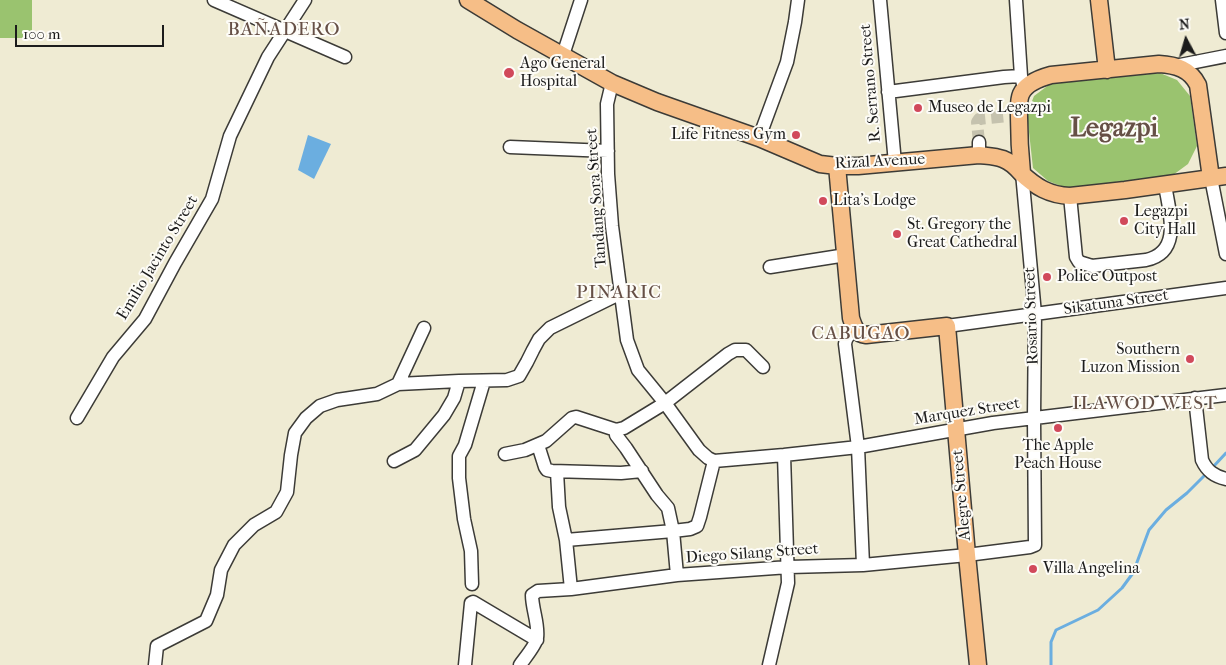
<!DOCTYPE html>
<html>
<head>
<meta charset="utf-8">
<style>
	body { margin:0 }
	#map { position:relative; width:1226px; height:665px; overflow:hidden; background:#efebd3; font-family:"IM FELL French Canon",serif }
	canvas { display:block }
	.north { position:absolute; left:1161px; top:15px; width:50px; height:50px; -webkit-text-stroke:4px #fdfcf7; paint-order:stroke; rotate:354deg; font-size:14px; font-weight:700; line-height:20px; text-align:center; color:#1c1c1c }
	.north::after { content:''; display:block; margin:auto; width:18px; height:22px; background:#1c1c1c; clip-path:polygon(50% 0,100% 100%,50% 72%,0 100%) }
	.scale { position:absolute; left:15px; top:25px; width:149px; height:22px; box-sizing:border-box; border:2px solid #1c1c1c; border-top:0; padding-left:6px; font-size:15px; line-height:18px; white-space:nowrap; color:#1c1c1c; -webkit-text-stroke:4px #fdfcf7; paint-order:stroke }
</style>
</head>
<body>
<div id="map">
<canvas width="1226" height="665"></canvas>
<div class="north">N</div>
<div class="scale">100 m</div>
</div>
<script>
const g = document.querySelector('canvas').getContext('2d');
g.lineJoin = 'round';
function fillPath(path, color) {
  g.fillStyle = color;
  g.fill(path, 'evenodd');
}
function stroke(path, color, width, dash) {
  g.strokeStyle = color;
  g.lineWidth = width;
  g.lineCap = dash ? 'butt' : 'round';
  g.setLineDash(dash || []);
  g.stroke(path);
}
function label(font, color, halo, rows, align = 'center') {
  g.font = font + ' "IM FELL French Canon",serif';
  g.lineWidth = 4;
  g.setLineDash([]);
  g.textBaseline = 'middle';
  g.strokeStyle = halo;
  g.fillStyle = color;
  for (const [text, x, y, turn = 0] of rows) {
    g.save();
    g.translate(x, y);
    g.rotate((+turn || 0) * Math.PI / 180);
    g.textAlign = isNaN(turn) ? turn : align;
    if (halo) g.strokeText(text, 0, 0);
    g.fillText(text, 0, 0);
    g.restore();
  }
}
fillPath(new Path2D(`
	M 0,0 L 32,0 L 32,38 L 0,38 Z
	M 1160,73 L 1177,80 L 1190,96 L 1197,146 L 1188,164 L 1173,175 L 1066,188 L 1048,181 L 1033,168 L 1027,114 L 1034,96 L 1050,84 Z`), '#9ac36f');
fillPath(new Path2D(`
	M 308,135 L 331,144 L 314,179 L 298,170 Z`), '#6baee0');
stroke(new Path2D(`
	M 1212,468 L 1226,453
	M 1051,665 L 1051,642 L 1056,630 L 1098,610 L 1122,588 L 1133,573 L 1149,530 L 1166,510 L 1187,493 L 1207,473`), '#6baee0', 3);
stroke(new Path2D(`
	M 979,142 L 977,122 L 979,119 L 1009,116`), '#c5c2ae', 12, [12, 6]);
const minor = new Path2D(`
	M 214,0 L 345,57
	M 880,0 L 895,163
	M 1016,0 L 1021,76 L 1023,84
	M 1222,0 L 1226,33
	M 563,55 L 581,0
	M 1175,66 L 1226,56
	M 612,83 L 607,104 L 608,174 L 612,226 L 627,340 L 638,370 L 665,403 L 699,450 L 708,458 L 714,461
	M 888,92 L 1004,77 L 1021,76
	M 759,138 L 787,62 L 795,22 L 798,0
	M 979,142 L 979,155
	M 510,147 L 608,151
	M 1211,178 L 1226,254
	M 1070,196 L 1076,257 L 1079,262 L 1092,266 L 1146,260 C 1183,252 1169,211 1165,185
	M 770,267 L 846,255
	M 947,326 L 1226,288
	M 857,331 C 850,334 846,336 845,344 L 858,447 L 863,565
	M 398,384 L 424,328
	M 1195,398 L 1202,460 C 1207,471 1214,476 1226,479
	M 77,418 L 113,357 L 145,319 L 175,263 L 212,199 L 230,136 L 268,57 L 305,0
	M 616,430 L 616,435 L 626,448 L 657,495 L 668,508 L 673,531 L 677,575
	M 538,445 L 545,467 L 547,470 L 552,471 L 621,473 L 642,471
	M 505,454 L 525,450 L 546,441 L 572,418 L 576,417 L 616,430 L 624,428 L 665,403 L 728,354 L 735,350 L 746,350 L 763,367
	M 394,461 L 415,450 L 444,415 L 454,398 L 459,381
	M 714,461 L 784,455 L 858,447 L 993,423 L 1226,395
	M 557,472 L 559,507 L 566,540
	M 472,584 L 471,551 L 464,519 L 459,478 L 459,456 L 465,445 L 484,381
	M 571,589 L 566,540 L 673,531 L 690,529 L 697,526 L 700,517 L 714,461
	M 155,665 L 157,646 L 206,621 L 217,595 L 221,570 L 234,545 L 254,525 L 276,512 L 287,492 L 291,455 L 295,433 L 306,418 L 320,406 L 337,400 L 377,394 L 398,384 L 459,381 L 507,380 L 519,376 L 527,362 L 533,350 L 539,339 L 550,328 L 621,293
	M 465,665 L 471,603 L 473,602 L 537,640
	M 520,665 C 524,659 536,645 537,638 C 539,624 532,609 532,595 L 538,591 L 571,589 L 677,575 L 789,567 L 863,565 L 967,555 L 1030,547 L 1035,545 L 1034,418 L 1035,314 L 1022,173
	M 769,665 L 788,583 L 784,455`);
const major = new Path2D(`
	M 468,0 L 517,30 L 612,83 L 657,102 L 759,138 L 820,164 L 837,166 L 858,166 L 979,155 C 987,156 995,156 1003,159 C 1011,162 1016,167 1021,173 C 1036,187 1049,195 1070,196 L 1125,190 L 1226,176
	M 1099,0 L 1107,70
	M 837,166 L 851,318 C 854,327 856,334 866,335 L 947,326 L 967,555 L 978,665
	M 1022,173 C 1020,154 1019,136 1019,117 C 1019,110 1018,101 1021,94 C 1026,83 1040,78 1051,75 L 1159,64 C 1176,65 1190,69 1198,85 L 1211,178`);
stroke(minor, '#3c3b37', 15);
stroke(major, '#3c3b37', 19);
stroke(minor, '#fff', 12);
stroke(major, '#f6be87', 16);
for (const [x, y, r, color] of [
	[509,73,6,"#d1495b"],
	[918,108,5,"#d1495b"],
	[796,135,5,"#d1495b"],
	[823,201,5,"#d1495b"],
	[1124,221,5,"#d1495b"],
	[897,234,5,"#d1495b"],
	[1047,277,5,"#d1495b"],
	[1190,359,5,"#d1495b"],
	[1058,428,5,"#d1495b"],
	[1033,569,5,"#d1495b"]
]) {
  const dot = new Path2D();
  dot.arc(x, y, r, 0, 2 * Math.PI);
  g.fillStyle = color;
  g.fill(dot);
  stroke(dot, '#fdfcf7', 2);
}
label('16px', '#1c1c1c', '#fdfcf7', [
	["Ago General",520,64],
	["Hospital",520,82],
	["Museo de Legazpi",928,108],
	["Life Fitness Gym",786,135,"right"],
	["Lita's Lodge",833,201],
	["Legazpi",1134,212],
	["City Hall",1134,230],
	["St. Gregory the",907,225],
	["Great Cathedral",907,243],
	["Police Outpost",1057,277],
	["Southern",1180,350,"right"],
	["Luzon Mission",1180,368,"right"],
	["The Apple",1058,446,"center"],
	["Peach House",1058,464,"center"],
	["Villa Angelina",1043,569]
], 'left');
label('16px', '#1c1c1c', '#fdfcf7', [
	["R. Serrano Street",871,83,-95],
	["Rizal Avenue",880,162,-3],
	["Tandang Sora Street",597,198,-94],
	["Emilio Jacinto Street",158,258,-59],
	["Sikatuna Street",1116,303,-8],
	["Rosario Street",1032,316,-92],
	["Marquez Street",967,412,-9],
	["Alegre Street",962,495,-95],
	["Diego Silang Street",752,554,-4]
]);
g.letterSpacing = '1px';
label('19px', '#665046', '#fdfcf7', [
	["BAÑADERO",284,30],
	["PINARIC",619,293],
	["CABUGAO",861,334],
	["ILAWOD WEST",1145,404]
]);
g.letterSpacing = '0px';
label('bold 26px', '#665046', '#fdfcf7', [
	["Legazpi",1114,130]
]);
</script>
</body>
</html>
